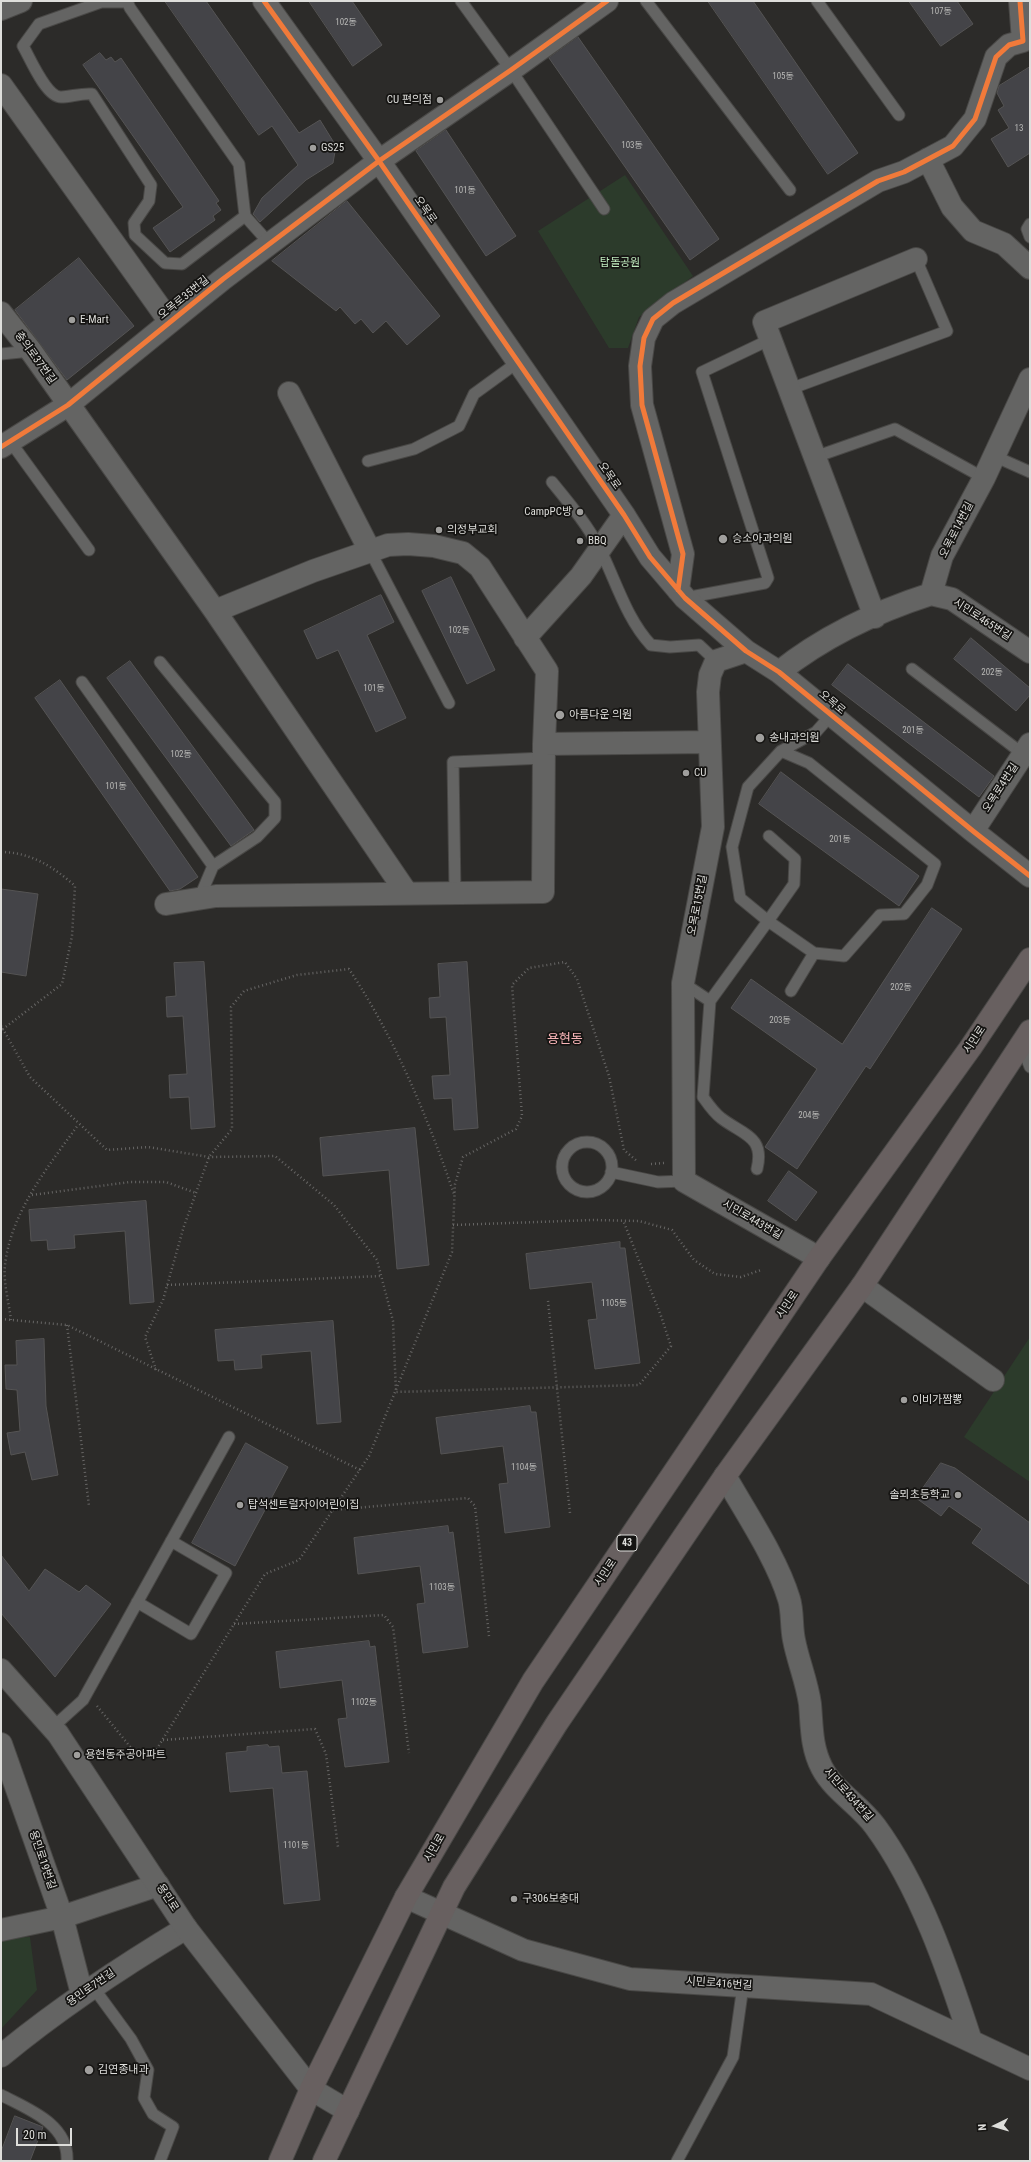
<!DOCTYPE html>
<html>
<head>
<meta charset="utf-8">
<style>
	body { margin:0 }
	#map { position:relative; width:1031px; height:2162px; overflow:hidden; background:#2c2b29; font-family:"Roboto Condensed",sans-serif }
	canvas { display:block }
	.frame { position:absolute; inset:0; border:2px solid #dededb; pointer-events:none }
	.north { position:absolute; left:975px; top:2106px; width:40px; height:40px; -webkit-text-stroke:3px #151412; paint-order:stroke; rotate:265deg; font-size:11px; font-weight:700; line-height:16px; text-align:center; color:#dededb }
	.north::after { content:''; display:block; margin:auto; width:14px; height:18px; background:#dededb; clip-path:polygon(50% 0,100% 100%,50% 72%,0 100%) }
	.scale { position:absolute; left:16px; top:2128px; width:56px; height:18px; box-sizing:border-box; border:2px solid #dededb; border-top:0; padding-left:5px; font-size:12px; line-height:14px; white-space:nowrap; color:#dededb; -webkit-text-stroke:3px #151412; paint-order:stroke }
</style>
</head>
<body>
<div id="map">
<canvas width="1031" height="2162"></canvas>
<div class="frame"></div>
<div class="north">N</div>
<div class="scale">20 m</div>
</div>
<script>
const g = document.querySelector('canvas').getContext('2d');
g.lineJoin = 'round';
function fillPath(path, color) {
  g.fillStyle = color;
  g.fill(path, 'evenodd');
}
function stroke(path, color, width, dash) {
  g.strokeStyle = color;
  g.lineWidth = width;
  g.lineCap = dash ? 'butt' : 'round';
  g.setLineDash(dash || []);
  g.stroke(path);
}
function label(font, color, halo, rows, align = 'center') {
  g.font = font + ' "Roboto Condensed","Noto Sans KR",sans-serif';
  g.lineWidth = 3.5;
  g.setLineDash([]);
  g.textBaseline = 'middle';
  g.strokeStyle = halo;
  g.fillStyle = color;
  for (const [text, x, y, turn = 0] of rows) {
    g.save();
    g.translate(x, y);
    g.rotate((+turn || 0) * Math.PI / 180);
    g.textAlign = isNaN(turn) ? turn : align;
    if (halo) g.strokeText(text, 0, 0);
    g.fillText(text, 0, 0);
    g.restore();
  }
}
fillPath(new Path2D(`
	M 625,175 L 693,276 L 639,317 L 628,348 L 609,348 L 538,231 Z
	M 1030,1337 L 1030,1482 L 964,1437 Z
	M 30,1937 L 37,1990 L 1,2029 L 1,1938 Z`), '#2c3b2b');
const building = new Path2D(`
	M 165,1 L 206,1 L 299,133 L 320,120 L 336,146 L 333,163 L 306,180 L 260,222 L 253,214 L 262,198 L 298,165 L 272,126 L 259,135 Z
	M 309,1 L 352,1 L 382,45 L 353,66 Z
	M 708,1 L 753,1 L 858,153 L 828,174 Z
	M 909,1 L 957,1 L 973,24 L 941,46 Z
	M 578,37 L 719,239 L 690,260 L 549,58 Z
	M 100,53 L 106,60 L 111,57 L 115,62 L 121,58 L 219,201 L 216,203 L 221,210 L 213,216 L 215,220 L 170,252 L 153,228 L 183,207 L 83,65 Z
	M 1030,67 L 1030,153 L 1008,167 L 991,139 L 1009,128 L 998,110 L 1004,106 L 997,93 L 999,86 Z
	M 446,130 L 516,236 L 486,256 L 416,151 Z
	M 347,201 L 440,316 L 407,345 L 386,321 L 373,333 L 361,319 L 355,324 L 340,307 L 336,311 L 272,261 Z
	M 79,258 L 134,326 L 67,380 L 15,310 Z
	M 451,577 L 495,670 L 467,684 L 422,591 Z
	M 381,595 L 394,622 L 367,635 L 406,718 L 376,732 L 338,650 L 317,659 L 304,631 Z
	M 971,638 L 1030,688 L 1030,695 L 1016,711 L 954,659 Z
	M 130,661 L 254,830 L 231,846 L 107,678 Z
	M 848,664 L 994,776 L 979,797 L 832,685 Z
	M 60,680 L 198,877 L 180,889 L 170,891 L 35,698 Z
	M 781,772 L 919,876 L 899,906 L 759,804 Z
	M 1,889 L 38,894 L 26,976 L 1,972 Z
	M 932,908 L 962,929 L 870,1069 L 866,1066 L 797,1169 L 765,1147 L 817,1069 L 731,1008 L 751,979 L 842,1044 Z
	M 204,962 L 215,1127 L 191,1129 L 189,1097 L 170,1098 L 169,1075 L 187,1074 L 183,1016 L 167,1017 L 166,997 L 176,996 L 174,963 Z
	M 467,962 L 478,1128 L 454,1130 L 452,1098 L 434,1099 L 432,1076 L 450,1075 L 446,1017 L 430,1018 L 429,998 L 440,997 L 438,964 Z
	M 415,1128 L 429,1265 L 397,1269 L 389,1170 L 323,1176 L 320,1138 Z
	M 789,1171 L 817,1192 L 796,1221 L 768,1201 Z
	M 146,1201 L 154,1302 L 130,1304 L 125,1231 L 74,1235 L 75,1248 L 48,1250 L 47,1240 L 31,1241 L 29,1210 Z
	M 620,1242 L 620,1248 L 625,1248 L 640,1363 L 595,1369 L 588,1320 L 597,1319 L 592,1282 L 530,1289 L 526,1254 Z
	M 333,1321 L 341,1422 L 317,1424 L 311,1351 L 261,1355 L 262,1368 L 235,1370 L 234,1360 L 218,1361 L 215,1330 Z
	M 44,1339 L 46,1406 L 58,1475 L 32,1480 L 25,1452 L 11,1455 L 7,1433 L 20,1431 L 17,1390 L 6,1389 L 5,1365 L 17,1365 L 16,1341 Z
	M 530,1406 L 531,1412 L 536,1412 L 550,1527 L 505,1533 L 499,1484 L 508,1483 L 503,1446 L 441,1454 L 436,1418 Z
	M 246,1443 L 288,1467 L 235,1566 L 192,1543 Z
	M 941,1463 L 955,1468 L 1030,1523 L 1030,1585 L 972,1543 L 982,1529 L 949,1506 L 941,1516 L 916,1498 Z
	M 448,1526 L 449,1533 L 453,1532 L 468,1647 L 423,1653 L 417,1604 L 425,1603 L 420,1566 L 358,1574 L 354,1538 Z
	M 1,1555 L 29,1591 L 45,1569 L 79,1592 L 86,1585 L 111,1604 L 55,1677 L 1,1613 Z
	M 369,1641 L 370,1647 L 375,1646 L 389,1762 L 345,1767 L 338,1719 L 347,1718 L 342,1680 L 280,1688 L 276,1652 Z
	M 268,1745 L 269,1747 L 279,1746 L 282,1773 L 307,1771 L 320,1900 L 284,1904 L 273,1788 L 230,1792 L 226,1753 L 247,1751 L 247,1747 Z
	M 15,2116 L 43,2127 L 30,2161 L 1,2161 L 1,2152 Z`);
fillPath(building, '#444448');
stroke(building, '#555454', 1);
const service = new Path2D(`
	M 127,1 L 130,8 L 239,164 L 245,216 L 270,244
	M 461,1 L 511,70 L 604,209
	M 646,1 L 790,190
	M 817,1 L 899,115
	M 127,2 L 101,2 L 39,24 L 23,46 C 30,58 46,97 61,97 C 71,97 80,93 92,94 L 151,185 L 149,201 L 134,223 L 135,235 L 165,263 L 182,264 L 245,216
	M 1030,224 L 1027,229 L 1030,237
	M 1,354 L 31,351
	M 790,389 L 947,331 L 916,259
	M 10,441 L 89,550
	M 994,456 L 1030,472
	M 815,457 L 895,429 L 984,478
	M 368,461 L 414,449 L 459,426 L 474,394 L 518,362
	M 552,482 C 569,503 587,524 600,549 C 616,581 626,618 651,645 L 670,647 L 699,645 L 716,661
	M 370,551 L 449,703
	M 685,598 L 765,583 L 768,578 L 702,372 L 771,339
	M 160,662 L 275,802 L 275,818 L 257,837 L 213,866
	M 912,669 L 1023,754
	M 82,682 L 213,866 L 199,899
	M 769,836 L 795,859 L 794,884 L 768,921 L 814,953 L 844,956 L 880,915 L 904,914 L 927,885 L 935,864 L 809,763 L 781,751
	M 455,892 L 453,762 L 544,758
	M 683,983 L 710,1001 L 768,921 L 740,898 L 732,847 L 748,787 L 781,751 L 816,732 L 831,715
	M 791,991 L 814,953
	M 710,1001 L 703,1097 C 708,1104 714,1113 721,1118 C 743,1135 765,1136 757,1169
	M 1021,1044 L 1030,1067
	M562 1167a25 25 0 1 1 50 0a25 25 0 1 1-50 0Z
	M 611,1172 L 658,1182 L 684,1181
	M 137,1602 L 191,1634 L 226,1573 L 171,1541
	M 52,1728 L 83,1700 L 229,1437
	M 93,1987 L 131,2039 L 148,2070 L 144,2098 L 153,2114 L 173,2127 L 160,2161
	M 1,2095 C 28,2109 69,2124 67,2161
	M 677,2161 L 733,2057 L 743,1986`);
const minor = new Path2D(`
	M 264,1 L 379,161 L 624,515 L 650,557 L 685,598 L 746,651 L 779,672 L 973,831 L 1030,876
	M 1,9 L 21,1
	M 1,85 L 170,322
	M 928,159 L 952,207 L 973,231 L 1004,244 L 1030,268
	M 1,313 L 31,351 L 215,611 L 406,892
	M 289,393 L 370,551
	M 1,447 L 68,405 L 223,279 L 379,161 L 511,70 L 607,1
	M 678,590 L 683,554 L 642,405 L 640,366 L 644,338 L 653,319 L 673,303 L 878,181 L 904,172 L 953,146 L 975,119 L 996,57 L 1009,45 L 1023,41 L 1020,1
	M 931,594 L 952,599 L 1030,652
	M 215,611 L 313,571 L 388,545 L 408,544 L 434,546 L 463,553 L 480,567 L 547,671 L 544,744
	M 875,617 L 764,322 L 916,259
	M 525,638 L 581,576 L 624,515
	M 746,651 L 716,661 L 710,675 L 708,692 L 713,827 L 683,983 L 684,1181 L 819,1258
	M 779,672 C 823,637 878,611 931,594 L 942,556 L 984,478 L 1030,379
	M 973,831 L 1030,744
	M 166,904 L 216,896 L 543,892 L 544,744 L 709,742
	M 862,1286 L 993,1380
	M 725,1476 C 746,1513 777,1559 789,1599 C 793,1612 791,1626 794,1640 C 798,1661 807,1682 810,1704 C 812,1726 811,1747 822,1768 C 834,1791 860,1805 875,1826 C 920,1887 948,1970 971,2041
	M 1,1744 L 62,1917 L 1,1930
	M 406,1897 L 523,1950 L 630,1979 L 871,1994 L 1030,2069
	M 82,1994 L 62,1917 L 158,1885
	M 1,2056 C 59,2008 121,1967 186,1928`);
const tertiary = new Path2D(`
	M 1,1670 L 58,1734 L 186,1928 L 311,2089 L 348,2111`);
const primary = new Path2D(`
	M 280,2161 L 311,2089 L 406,1897 L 533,1681 L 819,1258 L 971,1047 L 1030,959
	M 324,2161 L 454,1887 L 557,1723 L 725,1476 L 862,1286 L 1030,1031`);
stroke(service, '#494846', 13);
stroke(minor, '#494846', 24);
stroke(tertiary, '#494846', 24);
stroke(primary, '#494846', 24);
stroke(new Path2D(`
	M 1,852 C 30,852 54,867 75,886 L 72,936 L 62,984 L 3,1029 L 30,1077 L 107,1150 L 148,1147 L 209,1157 L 275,1156 L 334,1205 L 377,1260 L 393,1321 L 396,1392 L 639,1385 L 671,1346 L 661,1316 L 623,1220
	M 1,1026 L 3,1029 L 1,1031
	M 651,1164 L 664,1163
	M 32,1195 L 130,1182 L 166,1182 L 196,1193
	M 453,1225 L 593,1220 L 639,1221 L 672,1230 L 694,1260 L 715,1274 L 741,1277 L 761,1270
	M 167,1285 L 381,1276
	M 548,1301 L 570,1513
	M 1,1319 L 67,1325 L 360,1470
	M 11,1320 C 9,1303 3,1282 5,1265 C 11,1212 48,1167 78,1125
	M 67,1325 L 89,1506
	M 156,1370 L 145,1337 L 163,1300 L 184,1226 L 209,1157 L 232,1129 L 231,1007 L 244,991 L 297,975 L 349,969 C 395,1038 427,1116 454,1194
	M 333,1510 L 468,1498 L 475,1506 L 489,1636
	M 234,1624 L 384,1615 L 393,1627 L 409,1753
	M 97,1706 L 132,1749 L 153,1755 L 265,1574 L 299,1560 L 369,1456 L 452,1252 L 455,1184 L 463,1157 L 516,1129 L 522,1116 L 512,985 L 529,968 L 565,962 L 577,979 L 609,1076 L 624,1150 L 638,1162
	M 163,1740 L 315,1729 L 326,1754 L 338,1847`), '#676665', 2.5, [1, 3]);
stroke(service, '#646463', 11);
stroke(minor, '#646463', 22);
stroke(tertiary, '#646463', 22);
stroke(primary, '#686060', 22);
stroke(new Path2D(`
	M 264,1 L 379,161 L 624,515 L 650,557 L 685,598 L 746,651 L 779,672 L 973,831 L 1030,876
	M 1,447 L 68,405 L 223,279 L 379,161 L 511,70 L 607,1
	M 678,590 L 683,554 L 642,405 L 640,366 L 644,338 L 653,319 L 673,303 L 878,181 L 904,172 L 953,146 L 975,119 L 996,57 L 1009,45 L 1023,41 L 1020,1`), '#f17a3a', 5);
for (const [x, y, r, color] of [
	[440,100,4,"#a09f9d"],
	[313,148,4,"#a09f9d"],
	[72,320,4,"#a09f9d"],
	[580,512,4,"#a09f9d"],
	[439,530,4,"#a09f9d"],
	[723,539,5,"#a09f9d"],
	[580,541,4,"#a09f9d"],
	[560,715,5,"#a09f9d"],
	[760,738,5,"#a09f9d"],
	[686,773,4,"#a09f9d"],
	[904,1400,4,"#a09f9d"],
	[958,1495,4,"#a09f9d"],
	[240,1505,4,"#a09f9d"],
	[77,1755,4,"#a09f9d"],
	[514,1899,4,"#a09f9d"],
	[89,2070,5,"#a09f9d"]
]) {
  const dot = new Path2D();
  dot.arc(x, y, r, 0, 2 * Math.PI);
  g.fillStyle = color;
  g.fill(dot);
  stroke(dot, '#151412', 1.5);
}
label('9px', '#b8b8b6', null, [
	["107동",941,12],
	["102동",346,23],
	["105동",783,77],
	["13",1019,129],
	["103동",632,146],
	["101동",465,191],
	["102동",459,631],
	["202동",992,673],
	["101동",374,689],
	["201동",913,731],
	["102동",181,755],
	["101동",116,787],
	["201동",840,840],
	["202동",901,988],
	["203동",780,1021],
	["204동",809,1116],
	["1105동",614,1304],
	["1104동",524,1468],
	["1103동",442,1588],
	["1102동",364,1703],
	["1101동",296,1846]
]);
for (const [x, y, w] of [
	[627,1543,20]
]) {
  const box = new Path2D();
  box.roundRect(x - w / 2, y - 8, w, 16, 3);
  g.fillStyle = '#151412';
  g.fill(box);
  stroke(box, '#dededb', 1);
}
label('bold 10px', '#dededb', null, [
	["43",627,1543]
]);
label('11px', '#dededb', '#151412', [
	["CU 편의점",432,100,"right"],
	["GS25",321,148],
	["E-Mart",80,320],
	["CampPC방",572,512,"right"],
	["의정부교회",447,530],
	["승소아과의원",732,539],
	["BBQ",588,541],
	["아름다운 의원",569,715],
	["송내과의원",769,738],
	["CU",694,773],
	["이비가짬뽕",912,1400],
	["솔뫼초등학교",950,1495,"right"],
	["탑석센트럴자이어린이집",248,1505],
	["용현동주공아파트",85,1755],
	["구306보충대",522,1899],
	["김연종내과",98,2070]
], 'left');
label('11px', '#dededb', '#151412', [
	["오목로",425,210,55],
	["오목로35번길",184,298,-39],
	["충의로37번길",35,358,54],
	["오목로",609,476,55],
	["오목로14번길",957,530,-63],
	["시민로465번길",982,620,33],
	["오목로",832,703,40],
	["오목로4번길",1001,788,-57],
	["오목로15번길",698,905,-79],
	["시민로",975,1040,-56],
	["시민로443번길",752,1220,30],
	["시민로",788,1305,-56],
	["시민로",606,1573,-56],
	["시민로434번길",848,1795,48],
	["시민로",435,1848,-60],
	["용민로19번길",42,1860,71],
	["용민로",167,1898,57],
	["시민로416번길",719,1984,4],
	["용민로7번길",91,1988,-35]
]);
label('11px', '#bfeabe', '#151412', [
	["탑돌공원",620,263]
]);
label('13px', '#f9b5b8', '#151412', [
	["용현동",565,1040]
]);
</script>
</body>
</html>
